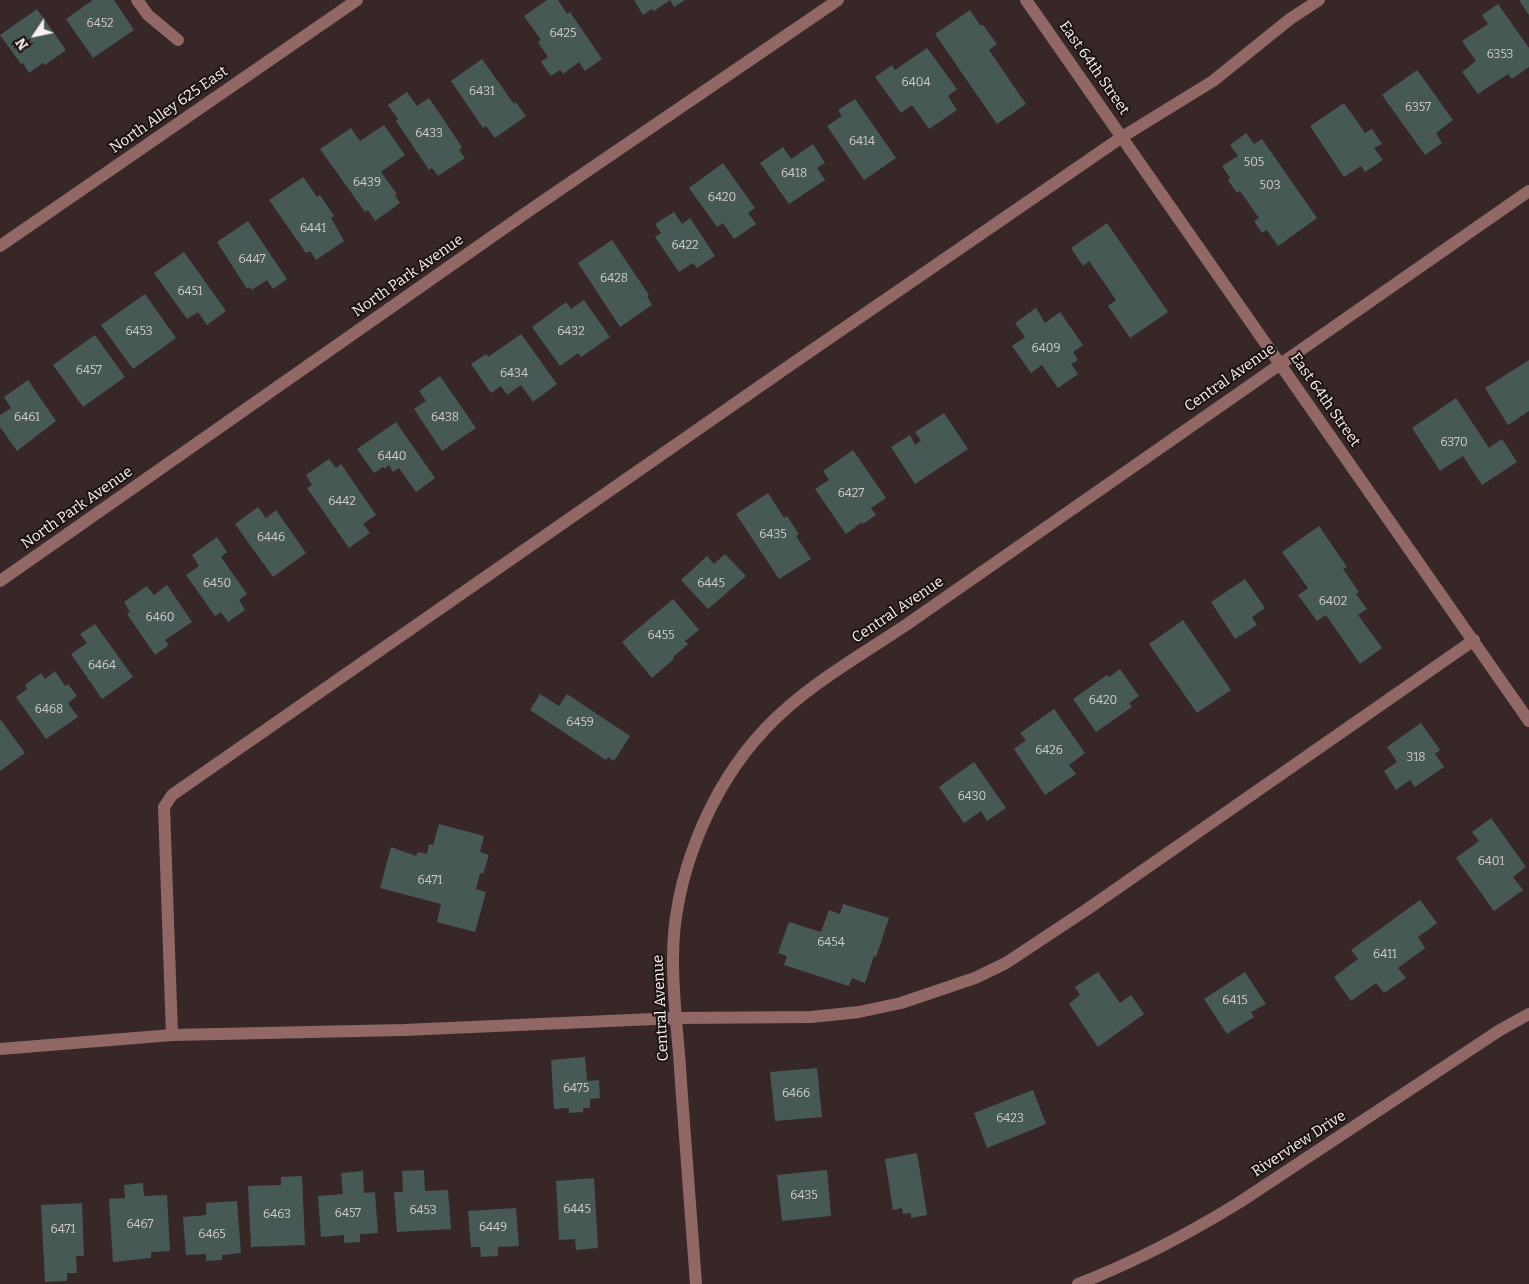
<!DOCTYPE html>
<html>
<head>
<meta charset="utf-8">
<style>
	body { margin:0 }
	#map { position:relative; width:1529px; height:1284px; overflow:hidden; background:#372827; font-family:Bitter,serif }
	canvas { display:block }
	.north { position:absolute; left:10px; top:10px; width:50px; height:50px; -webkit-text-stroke:4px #1a1312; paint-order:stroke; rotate:236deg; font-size:14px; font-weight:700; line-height:20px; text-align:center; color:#fbf0ef }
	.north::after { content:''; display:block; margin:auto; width:18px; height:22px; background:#fbf0ef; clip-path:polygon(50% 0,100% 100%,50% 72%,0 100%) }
</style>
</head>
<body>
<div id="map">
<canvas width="1529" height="1284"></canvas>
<div class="north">N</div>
</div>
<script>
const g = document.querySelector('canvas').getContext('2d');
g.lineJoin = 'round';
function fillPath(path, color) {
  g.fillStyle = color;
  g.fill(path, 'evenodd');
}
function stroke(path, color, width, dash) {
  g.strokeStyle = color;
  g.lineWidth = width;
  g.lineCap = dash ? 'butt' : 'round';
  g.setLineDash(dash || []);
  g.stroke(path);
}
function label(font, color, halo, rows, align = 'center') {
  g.font = font + ' Bitter,serif';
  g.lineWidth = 4;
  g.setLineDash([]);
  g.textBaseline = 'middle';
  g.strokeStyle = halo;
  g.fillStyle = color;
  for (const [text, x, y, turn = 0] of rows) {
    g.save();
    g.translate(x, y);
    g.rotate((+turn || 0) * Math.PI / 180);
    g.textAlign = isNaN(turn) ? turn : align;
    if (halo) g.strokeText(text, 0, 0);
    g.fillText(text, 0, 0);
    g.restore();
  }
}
fillPath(new Path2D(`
	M 93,0 L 114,0 L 134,30 L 93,58 L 66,19 Z
	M 547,0 L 558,0 L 567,14 L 570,12 L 602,59 L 585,71 L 579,62 L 563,74 L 560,70 L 551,76 L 541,62 L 548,57 L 538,42 L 541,40 L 524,16 Z
	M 634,0 L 685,0 L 674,7 L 670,0 L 654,11 L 652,9 L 643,15 Z
	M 1519,0 L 1529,0 L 1529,15 Z
	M 1498,4 L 1529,48 L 1529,67 L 1512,79 L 1508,74 L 1478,94 L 1462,72 L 1476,61 L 1462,41 L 1488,24 L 1482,15 Z
	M 37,9 L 66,50 L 45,65 L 43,63 L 29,73 L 23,63 L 21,64 L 0,35 Z
	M 970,10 L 980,25 L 983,25 L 997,44 L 989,50 L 1026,104 L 997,124 L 935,34 Z
	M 927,48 L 957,89 L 948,96 L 957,110 L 929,129 L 912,105 L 901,113 L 875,77 L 892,65 L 895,70 Z
	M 482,59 L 514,104 L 516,102 L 526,116 L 495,138 L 486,126 L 483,128 L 451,81 Z
	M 1417,70 L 1453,120 L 1436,133 L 1442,143 L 1425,155 L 1382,95 Z
	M 407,92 L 417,106 L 429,98 L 462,147 L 459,150 L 465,158 L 438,176 L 432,168 L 429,170 L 396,121 L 398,119 L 388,105 Z
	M 855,99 L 896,158 L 864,180 L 827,126 L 842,116 L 838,110 Z
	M 1344,103 L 1365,133 L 1372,129 L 1382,144 L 1374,148 L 1383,160 L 1365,172 L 1361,166 L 1344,177 L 1310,126 Z
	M 384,125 L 405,155 L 381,172 L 397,194 L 395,195 L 400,203 L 375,221 L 368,210 L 365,212 L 320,149 L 351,128 L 360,141 Z
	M 1246,133 L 1254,144 L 1262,139 L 1317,218 L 1278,246 L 1267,230 L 1262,233 L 1254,221 L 1259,218 L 1240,191 L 1237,193 L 1228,180 L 1230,178 L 1222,166 L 1238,156 L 1230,145 Z
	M 813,144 L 825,163 L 817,168 L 825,180 L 789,204 L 760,163 L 783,147 L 791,159 Z
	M 723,163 L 755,208 L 748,213 L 756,224 L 734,239 L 723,223 L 717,227 L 689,188 Z
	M 303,177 L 317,197 L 320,195 L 334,216 L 331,218 L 344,241 L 316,260 L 310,251 L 306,253 L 269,200 Z
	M 674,212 L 682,224 L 690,218 L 715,256 L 697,268 L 693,263 L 679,272 L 655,237 L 661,233 L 655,224 Z
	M 248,221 L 287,279 L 273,289 L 267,280 L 252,290 L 250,287 L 247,289 L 217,242 Z
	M 1107,223 L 1168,312 L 1130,338 L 1108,306 L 1116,300 L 1089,261 L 1083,266 L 1071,248 Z
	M 612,240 L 649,295 L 647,296 L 652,305 L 620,327 L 578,263 Z
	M 184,252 L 226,311 L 207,325 L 198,312 L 187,319 L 154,273 Z
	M 145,294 L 176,338 L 133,369 L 101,325 Z
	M 584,300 L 610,337 L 581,357 L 578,353 L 560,366 L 532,327 L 566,302 L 571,309 Z
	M 1036,308 L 1045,323 L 1060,312 L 1083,345 L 1073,352 L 1078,360 L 1071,364 L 1078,374 L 1058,388 L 1042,365 L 1031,373 L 1012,346 L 1025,337 L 1015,323 Z
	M 521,334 L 557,384 L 533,402 L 521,385 L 507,395 L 501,386 L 491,393 L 471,364 L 486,354 L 488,357 Z
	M 95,335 L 125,377 L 83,407 L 53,365 Z
	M 1529,360 L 1529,411 L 1508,425 L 1485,388 Z
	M 440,376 L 476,428 L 442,451 L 414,409 L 426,401 L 419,391 Z
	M 28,380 L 56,421 L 17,451 L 0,427 L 0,415 L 11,408 L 4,397 Z
	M 1456,398 L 1489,448 L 1502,439 L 1517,462 L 1482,485 L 1463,456 L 1440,471 L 1412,428 Z
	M 944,413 L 968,449 L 915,484 L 891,447 L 910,435 L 915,445 L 921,441 L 915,432 Z
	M 396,422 L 435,478 L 416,492 L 399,468 L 393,472 L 389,465 L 385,469 L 383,467 L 374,473 L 357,449 Z
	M 853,450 L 886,498 L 871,508 L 876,515 L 863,524 L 862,522 L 846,534 L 815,489 L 829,480 L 823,471 Z
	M 329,459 L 336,468 L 341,464 L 376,515 L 363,524 L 370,533 L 349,548 L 307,488 L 312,485 L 306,475 Z
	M 768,493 L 784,518 L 787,516 L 799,534 L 796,536 L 811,559 L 779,579 L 736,514 Z
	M 258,507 L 266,518 L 276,510 L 306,553 L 273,577 L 235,524 Z
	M 1319,526 L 1347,567 L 1343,569 L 1359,592 L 1356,594 L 1367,609 L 1358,615 L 1382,648 L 1360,664 L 1326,615 L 1317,621 L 1298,595 L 1308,588 L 1282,552 Z
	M 217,537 L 227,552 L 221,557 L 247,594 L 239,600 L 245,610 L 228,622 L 221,612 L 215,616 L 186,575 L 199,566 L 192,555 Z
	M 725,554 L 746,576 L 708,609 L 681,580 L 707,556 L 714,564 Z
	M 1245,579 L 1265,608 L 1252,617 L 1257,625 L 1235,639 L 1211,602 Z
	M 167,585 L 192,622 L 165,640 L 169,645 L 155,655 L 127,614 L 130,612 L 124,602 L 147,586 L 154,595 Z
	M 673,599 L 699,630 L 685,641 L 688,644 L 673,657 L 674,659 L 652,678 L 622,642 Z
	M 1183,620 L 1231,690 L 1197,713 L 1149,644 Z
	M 95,624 L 133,677 L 102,699 L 71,654 L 87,643 L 80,634 Z
	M 1120,669 L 1139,696 L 1129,703 L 1132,707 L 1096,732 L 1073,699 L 1107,675 L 1109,677 Z
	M 55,671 L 65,686 L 68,684 L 77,696 L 68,703 L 78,717 L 46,739 L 16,697 L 27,689 L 25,685 L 41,673 L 45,679 Z
	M 540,694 L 559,706 L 567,694 L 630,736 L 614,761 L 608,757 L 606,760 L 530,710 Z
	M 1054,709 L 1085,753 L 1069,765 L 1076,774 L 1045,795 L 1014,749 L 1026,740 L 1020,733 Z
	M 0,719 L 25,753 L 0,771 Z
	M 1421,723 L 1440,750 L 1435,754 L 1444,767 L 1415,787 L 1410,780 L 1396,790 L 1384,771 L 1397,762 L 1387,747 Z
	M 974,762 L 1006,808 L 987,821 L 981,811 L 964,823 L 939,787 Z
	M 1491,818 L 1526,867 L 1513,877 L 1523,890 L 1494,911 L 1456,858 L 1479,841 L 1472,832 Z
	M 439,824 L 484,836 L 480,852 L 489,855 L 483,874 L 480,873 L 476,889 L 486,892 L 475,932 L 437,922 L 441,904 L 380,888 L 391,847 L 416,856 L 418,852 L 427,854 L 429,844 L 433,845 Z
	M 1420,900 L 1437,923 L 1418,937 L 1425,948 L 1398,968 L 1406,978 L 1384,993 L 1376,983 L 1351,1001 L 1334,977 L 1358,959 L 1351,950 Z
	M 843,904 L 889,918 L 876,957 L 874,956 L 865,983 L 852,978 L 849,986 L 784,965 L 787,956 L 778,953 L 789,922 L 821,932 L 829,910 L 840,914 Z
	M 1098,972 L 1120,1003 L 1131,995 L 1144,1014 L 1098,1047 L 1069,1004 L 1080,995 L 1075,987 Z
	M 1245,972 L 1266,1004 L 1251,1012 L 1254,1017 L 1227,1034 L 1204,999 Z
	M 585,1057 L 587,1081 L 599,1080 L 600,1098 L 590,1099 L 590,1108 L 583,1108 L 583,1112 L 569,1113 L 569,1108 L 554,1109 L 551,1060 Z
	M 817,1068 L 822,1117 L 775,1121 L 770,1072 Z
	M 1033,1090 L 1046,1124 L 987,1148 L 974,1113 Z
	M 917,1153 L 927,1215 L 911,1218 L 911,1213 L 903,1214 L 902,1208 L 893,1210 L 885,1159 Z
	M 424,1170 L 425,1191 L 448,1190 L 451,1229 L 397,1232 L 394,1192 L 403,1192 L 402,1171 Z
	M 827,1170 L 831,1216 L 782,1221 L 777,1175 Z
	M 363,1171 L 364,1193 L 375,1192 L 378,1233 L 360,1234 L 360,1242 L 344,1243 L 344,1235 L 321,1237 L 318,1196 L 343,1194 L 341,1173 Z
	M 302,1176 L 305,1245 L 251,1247 L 248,1186 L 281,1185 L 281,1177 Z
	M 594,1178 L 598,1248 L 576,1250 L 575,1239 L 559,1240 L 556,1181 Z
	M 143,1183 L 144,1196 L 167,1195 L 170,1251 L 151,1252 L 151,1258 L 113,1262 L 109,1199 L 125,1198 L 124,1185 Z
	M 237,1201 L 241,1253 L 222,1255 L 222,1260 L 206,1261 L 206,1254 L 186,1255 L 183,1217 L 206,1215 L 206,1203 Z
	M 82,1203 L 84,1256 L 76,1256 L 77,1273 L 67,1273 L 67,1281 L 45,1282 L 41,1205 Z
	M 516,1208 L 519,1246 L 498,1247 L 498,1256 L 481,1257 L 480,1247 L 471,1247 L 468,1211 Z`), '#475955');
stroke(new Path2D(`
	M 137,0 L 148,15 L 178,40
	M 0,246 L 357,0
	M 172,1035 L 164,807 L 172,795 L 789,366 L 1122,137 L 1213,81 L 1290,19 L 1319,0
	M 0,1049 L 172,1035 L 404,1030 L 677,1018 L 811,1017 L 859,1012 L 901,1003 L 975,978 L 1006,963 L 1086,910 L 1474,640`), '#916865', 12);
stroke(new Path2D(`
	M 1026,0 L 1529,721
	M 0,581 L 533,208 L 838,0
	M 696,1284 C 691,1217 686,1150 681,1083 C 679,1043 673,1002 673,962 C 672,880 709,788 766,728 C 806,686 858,657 906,625 L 1529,191
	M 1078,1284 C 1135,1262 1188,1234 1240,1202 L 1500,1030 L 1529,1014`), '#916865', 12);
label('12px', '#cecac8', null, [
	["6452",100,24],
	["6425",563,34],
	["6353",1500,55],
	["6404",916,83],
	["6431",482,92],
	["6357",1418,108],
	["6433",429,134],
	["6414",862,142],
	["505",1254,163],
	["6418",794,174],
	["6439",367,183],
	["503",1270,186],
	["6420",722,198],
	["6441",313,229],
	["6422",685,246],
	["6447",252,260],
	["6428",614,279],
	["6451",190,292],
	["6453",139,332],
	["6432",571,332],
	["6409",1046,349],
	["6457",89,371],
	["6434",514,374],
	["6461",27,418],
	["6438",445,418],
	["6370",1454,443],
	["6440",392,457],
	["6427",851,494],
	["6442",342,502],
	["6435",773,535],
	["6446",271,538],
	["6450",217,584],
	["6445",711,584],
	["6402",1333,602],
	["6460",160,618],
	["6455",661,636],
	["6464",102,666],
	["6420",1103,701],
	["6468",49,710],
	["6459",580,723],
	["6426",1049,751],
	["318",1416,758],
	["6430",972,797],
	["6401",1491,862],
	["6471",430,881],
	["6454",831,943],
	["6411",1385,955],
	["6415",1235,1001],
	["6475",576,1089],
	["6466",796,1094],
	["6423",1010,1119],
	["6435",804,1196],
	["6445",577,1210],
	["6453",423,1211],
	["6457",348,1214],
	["6463",277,1215],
	["6467",140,1225],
	["6449",493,1228],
	["6471",63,1230],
	["6465",212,1235]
]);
label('15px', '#fbf0ef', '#1a1312', [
	["East 64th Street",1094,68,55],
	["North Alley 625 East",169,110,-35],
	["North Park Avenue",408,276,-35],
	["Central Avenue",1230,378,-35],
	["East 64th Street",1325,400,55],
	["North Park Avenue",77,508,-35],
	["Central Avenue",898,610,-34],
	["Central Avenue",661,1008,-93],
	["Riverview Drive",1299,1144,-33]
]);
</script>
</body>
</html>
